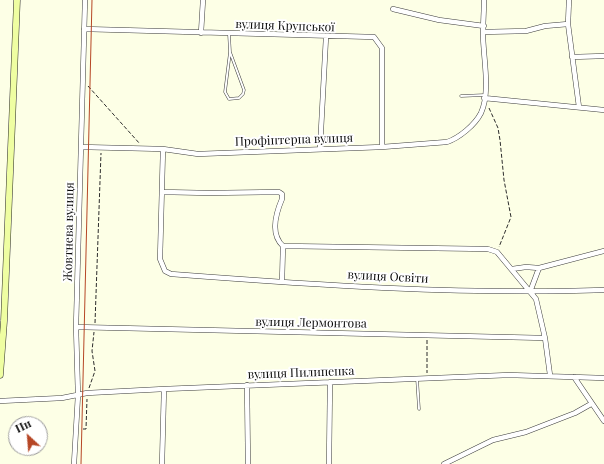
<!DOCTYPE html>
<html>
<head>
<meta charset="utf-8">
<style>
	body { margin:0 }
	#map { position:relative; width:604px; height:464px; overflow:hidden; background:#fdffe6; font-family:"Playfair Display",serif }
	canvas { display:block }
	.north { position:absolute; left:8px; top:416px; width:40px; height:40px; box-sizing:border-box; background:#fff; border:1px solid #9d9d9d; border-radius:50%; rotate:334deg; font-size:11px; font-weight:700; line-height:16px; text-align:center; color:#090909 }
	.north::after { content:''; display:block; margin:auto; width:14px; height:18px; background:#b64625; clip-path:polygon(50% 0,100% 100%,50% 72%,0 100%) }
</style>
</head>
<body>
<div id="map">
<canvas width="604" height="464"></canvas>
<div class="north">Пн</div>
</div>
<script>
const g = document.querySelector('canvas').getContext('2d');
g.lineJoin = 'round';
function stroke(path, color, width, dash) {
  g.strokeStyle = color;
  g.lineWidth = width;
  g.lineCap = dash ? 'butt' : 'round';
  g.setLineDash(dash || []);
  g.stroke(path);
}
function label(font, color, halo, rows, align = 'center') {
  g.font = font + ' "Playfair Display",serif';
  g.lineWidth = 4;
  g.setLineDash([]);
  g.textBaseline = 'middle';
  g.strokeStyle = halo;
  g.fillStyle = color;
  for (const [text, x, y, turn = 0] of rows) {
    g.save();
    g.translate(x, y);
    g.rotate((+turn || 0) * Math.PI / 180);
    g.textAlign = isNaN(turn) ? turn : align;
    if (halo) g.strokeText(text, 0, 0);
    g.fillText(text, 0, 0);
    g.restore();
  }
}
const service = new Path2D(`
	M 229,34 L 230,52 L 225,92 L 229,99 L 239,98 L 243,94 L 244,90 L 230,52
	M 461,96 L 485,95
	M 417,378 L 419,409`);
const minor = new Path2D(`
	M 569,0 L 568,24 L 579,107
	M 393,9 L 439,20 L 484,26
	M 84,29 L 374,37 L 382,48 L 382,147
	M 483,32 L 526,31 L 545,26 L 568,24
	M 201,33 L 203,0
	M 572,57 L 604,56
	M 484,98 L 604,110
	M 81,147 L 163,149 L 198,154 L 382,147 L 447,142 C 459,138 475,125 481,113 C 491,91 483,57 483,34 C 483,23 484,11 484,0
	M 163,149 L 160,259 L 165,271 L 171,274 C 315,285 460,295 604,290
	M 320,149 L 326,37
	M 162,192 L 209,193 L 279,192 L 282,194 L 282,199 C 276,213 270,234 283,246
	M 512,269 L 526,267 L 539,268 L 604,251
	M 282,282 L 283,246 L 488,249 L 497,252 L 536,299 L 545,338 L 550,375
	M 530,292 L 539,268
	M 76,327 L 545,338
	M 574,377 L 604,421
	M 247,385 L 248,464
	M 0,401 L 62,398 L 87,393 L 164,389 L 509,375 L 604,378
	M 74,464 L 78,395 L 76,327 L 85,0
	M 162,464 L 164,389
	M 329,464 L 330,382
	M 444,464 L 493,440 L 526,432 L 575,413 L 591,404`);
const secondary = new Path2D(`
	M 0,375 L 4,321 L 17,0`);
stroke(service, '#3c3c3c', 3);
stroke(minor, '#3c3c3c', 5.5);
stroke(secondary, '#2b2b2b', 7);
stroke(new Path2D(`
	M 88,86 L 140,144
	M 489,108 L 498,128 L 500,140 L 504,180 L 511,217 L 499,247
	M 95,323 L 101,153
	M 427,340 L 427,373
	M 89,388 L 95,371 L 92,351 L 94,332
	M 83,429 L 86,429 L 87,399`), '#2b2b2b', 1, [4, 2]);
stroke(service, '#fff', 2);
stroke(minor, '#fff', 4.5);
stroke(secondary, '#effea2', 6);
stroke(new Path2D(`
	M 81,464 L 92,0`), '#b64625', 1);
label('12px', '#090909', '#fff', [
	["вулиця Крупської",285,26,2],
	["Профінтерна вулиця",294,140,-2],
	["Жовтнева вулиця",69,232,-89],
	["вулиця Освіти",388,277,3],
	["вулиця Лермонтова",311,323,1],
	["вулиця Пилипенка",301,373,-2]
]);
</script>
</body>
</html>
